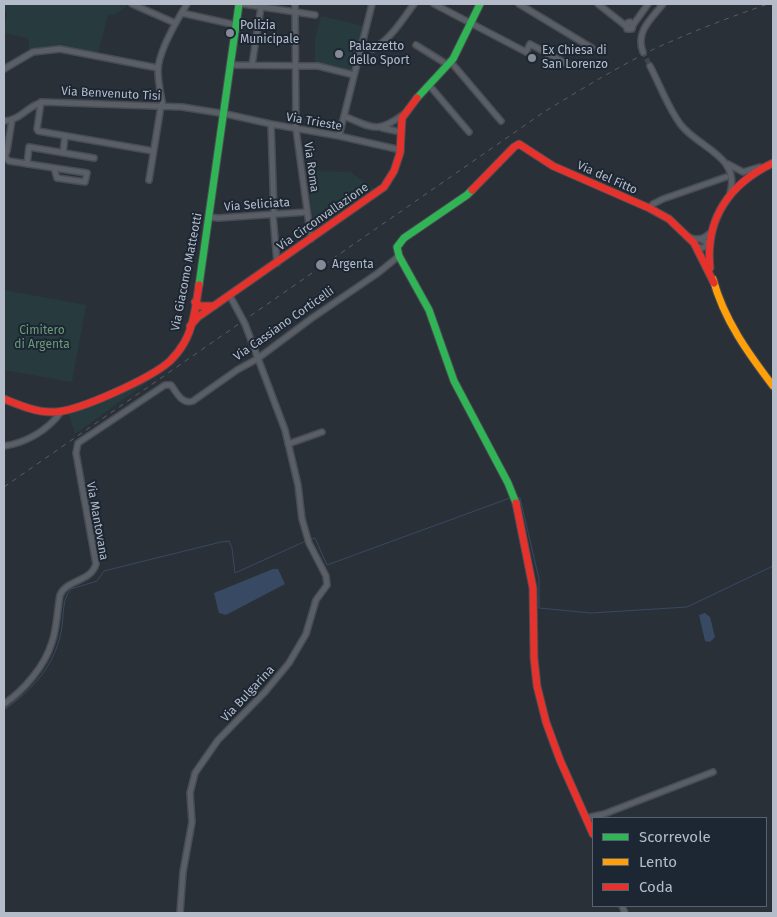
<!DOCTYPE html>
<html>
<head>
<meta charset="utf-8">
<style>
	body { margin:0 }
	#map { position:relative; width:777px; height:917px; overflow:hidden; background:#2a3038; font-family:"Fira Sans",sans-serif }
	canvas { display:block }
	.frame { position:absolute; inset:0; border:5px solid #b4bcc9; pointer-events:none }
	.legend { position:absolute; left:592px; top:817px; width:175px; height:90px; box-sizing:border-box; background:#1d2633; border:1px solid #59626f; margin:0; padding:6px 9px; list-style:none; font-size:15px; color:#b4bcc9 }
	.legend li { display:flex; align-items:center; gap:10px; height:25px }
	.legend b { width:25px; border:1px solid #59626f }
</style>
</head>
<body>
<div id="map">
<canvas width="777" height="917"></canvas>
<div class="frame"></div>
<ul class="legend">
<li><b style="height:6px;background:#30b455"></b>Scorrevole</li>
<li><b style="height:6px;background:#ff9f0a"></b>Lento</li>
<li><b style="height:6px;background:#e5322d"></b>Coda</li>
</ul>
</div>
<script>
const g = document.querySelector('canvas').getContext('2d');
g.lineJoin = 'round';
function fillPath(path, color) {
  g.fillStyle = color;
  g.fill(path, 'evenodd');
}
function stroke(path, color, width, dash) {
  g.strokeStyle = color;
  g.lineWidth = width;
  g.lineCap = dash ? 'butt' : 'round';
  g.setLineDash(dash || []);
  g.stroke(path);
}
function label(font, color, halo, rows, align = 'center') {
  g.font = font + ' "Fira Sans",sans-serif';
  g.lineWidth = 4;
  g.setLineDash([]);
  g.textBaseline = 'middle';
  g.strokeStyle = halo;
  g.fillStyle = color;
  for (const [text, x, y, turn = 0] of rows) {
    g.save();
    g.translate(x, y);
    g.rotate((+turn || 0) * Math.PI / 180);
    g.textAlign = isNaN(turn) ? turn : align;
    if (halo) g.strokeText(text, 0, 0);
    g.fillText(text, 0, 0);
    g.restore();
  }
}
fillPath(new Path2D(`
	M 4,4 L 130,4 L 116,14 L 108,15 L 98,53 C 75,49 53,43 29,50 L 29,42 L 27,38 L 4,33 L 7,12 L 4,11 Z
	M 321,16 L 364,26 L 352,73 L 315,65 L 315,40 Z
	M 306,171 L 350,172 L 376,190 L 315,232 Z
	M 4,290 L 86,305 L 72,382 L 4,370 Z
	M 153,378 L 75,434 L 68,412 Z`), '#273a3e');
fillPath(new Path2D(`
	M 273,569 L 278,569 L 285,584 L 226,615 L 219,613 L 214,593 Z
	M 705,613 L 710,617 L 715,637 L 710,642 L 705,641 L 699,615 Z`), '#384963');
stroke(new Path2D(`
	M 516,497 L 520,498 L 539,579 L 539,608 L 591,613 L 687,607 L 773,566
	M 310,540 L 315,538 L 327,565 L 510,498
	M 4,710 C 34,689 57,663 62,626 C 64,613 62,599 71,589 L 97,581 L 104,571 L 221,542 L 229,541 L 232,548 L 235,573 L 306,541`), '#384963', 1);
stroke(new Path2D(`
	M 643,52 L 650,66`), '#3f454e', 5, [5, 2.5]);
const street = new Path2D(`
	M 132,4 L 175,23
	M 243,4 L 315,15
	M 295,4 L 296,129 L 311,239
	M 434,4 L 526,52 L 530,44 L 569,65
	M 519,4 L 592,48
	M 598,4 L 626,26
	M 182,13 L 236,25
	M 633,25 L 630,22 L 627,23 L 627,29 L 632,29 L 633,25 L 648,4
	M 416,45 L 448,65
	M 361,46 L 373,49 C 391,39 402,20 414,4
	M 643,52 C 635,32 651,19 663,4
	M 450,61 L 501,121
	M 230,65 L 318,66 L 354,75
	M 252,65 L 261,7
	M 650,66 C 660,85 668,108 681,125 C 699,148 741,157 730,193
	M 4,69 L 33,52 L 60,49 L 158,68
	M 429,85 L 469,132
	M 41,102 L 37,129 L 38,131 L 153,151
	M 163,106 C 161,95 158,83 158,71 C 158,52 177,20 187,4
	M 344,116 C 373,128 377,134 404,114
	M 4,121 C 21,120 27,106 43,102 L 182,107 L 226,114 L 271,124 L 339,136 L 401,150
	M 271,124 L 274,214
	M 382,128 L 401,132
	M 339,136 L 372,4
	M 63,153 L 65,136
	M 5,157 L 9,161 L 87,173 L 85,182 L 57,178 L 54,168
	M 4,158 L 7,151 L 12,120
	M 27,164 L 29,147 L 94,158
	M 728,164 L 743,172 L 760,167
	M 149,180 L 161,106
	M 649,208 L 653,204 L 663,199 L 726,177
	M 273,215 L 277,263
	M 209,217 L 218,218 L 307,212
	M 689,237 C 697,241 704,239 710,233
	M 697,247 L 702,248 L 710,245 L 701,239
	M 288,444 L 322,432
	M 4,446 C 26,443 48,430 61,412
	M 4,704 C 24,690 45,666 52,642 C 57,628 57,611 60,595 C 67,579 91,582 96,564 L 76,453 L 78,443 L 165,385 L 171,385 C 177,393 182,405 193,401 L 237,370 L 257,359 L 312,318 L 378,273 L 399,256
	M 586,818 L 604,814 L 713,772
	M 622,906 L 625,913
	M 180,913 L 183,872 L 192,822 L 190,793 L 195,773 L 218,740 L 265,692 L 289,663 L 306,634 L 316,600 L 327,585 L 326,576 L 309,543 L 302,519 L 298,485 L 285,430 L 245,324 L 230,296`);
const fast = new Path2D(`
	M 417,98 L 453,59 L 480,4
	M 472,190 L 467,195 L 404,238 L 397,247 L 399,256 L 429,310 L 454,381 L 508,483 L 516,503
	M 199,285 L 239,4`);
const slow = new Path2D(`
	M 713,279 C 724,320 748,353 773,386`);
const jam = new Path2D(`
	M 472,190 L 514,147 L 519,144 L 553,166 L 649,208 L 669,219 L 694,243 L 714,283
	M 710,268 C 705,219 729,184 773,163
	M 195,302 L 200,306 L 214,306
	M 190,326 L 198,317 L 384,187 L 394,171 L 400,153 L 402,118 L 417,98
	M 4,399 C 19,405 35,412 52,412 C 76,413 151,378 170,361 C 175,356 180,350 184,343 C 194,326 196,304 199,285
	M 516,503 L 533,588 L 534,658 L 537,686 L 546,722 L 560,760 L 593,834`);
stroke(street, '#484c53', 8);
stroke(fast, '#484c53', 9);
stroke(slow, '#484c53', 9);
stroke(jam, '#484c53', 9);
stroke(street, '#5a5e66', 5);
stroke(fast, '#30b455', 7);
stroke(slow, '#ff9f0a', 7);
stroke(jam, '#e5322d', 7);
stroke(new Path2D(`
	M 4,487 L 544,112 C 580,90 616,68 654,49 C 691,32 730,17 768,4`), '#595d64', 1, [5, 5]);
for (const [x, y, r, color] of [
	[230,33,5,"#848b96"],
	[339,54,5,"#848b96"],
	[532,58,5,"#848b96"],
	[321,265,6,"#848b96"]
]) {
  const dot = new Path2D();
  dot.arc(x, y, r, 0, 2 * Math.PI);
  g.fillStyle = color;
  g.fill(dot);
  stroke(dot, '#1d2633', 2);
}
label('12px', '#b4bcc9', '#1d2633', [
	["Polizia",240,26],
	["Municipale",240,40],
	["Palazzetto",349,47],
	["dello Sport",349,61],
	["Ex Chiesa di",542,51],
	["San Lorenzo",542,65],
	["Argenta",332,265]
], 'left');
label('12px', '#b4bcc9', '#1d2633', [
	["Via Benvenuto Tisi",111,94,3],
	["Via Trieste",314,122,10],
	["Via Roma",311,167,82],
	["Via del Fitto",607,178,24],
	["Via Seliciata",257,205,-4],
	["Via Circonvallazione",323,217,-35],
	["Via Giacomo Matteotti",187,272,-79],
	["Via Cassiano Corticelli",284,324,-35],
	["Via Mantovana",97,521,80],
	["Via Bulgarina",248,694,-47]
]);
label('12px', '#6b9a76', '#1d2633', [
	["Cimitero",42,331],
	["di Argenta",42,345]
]);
</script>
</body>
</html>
